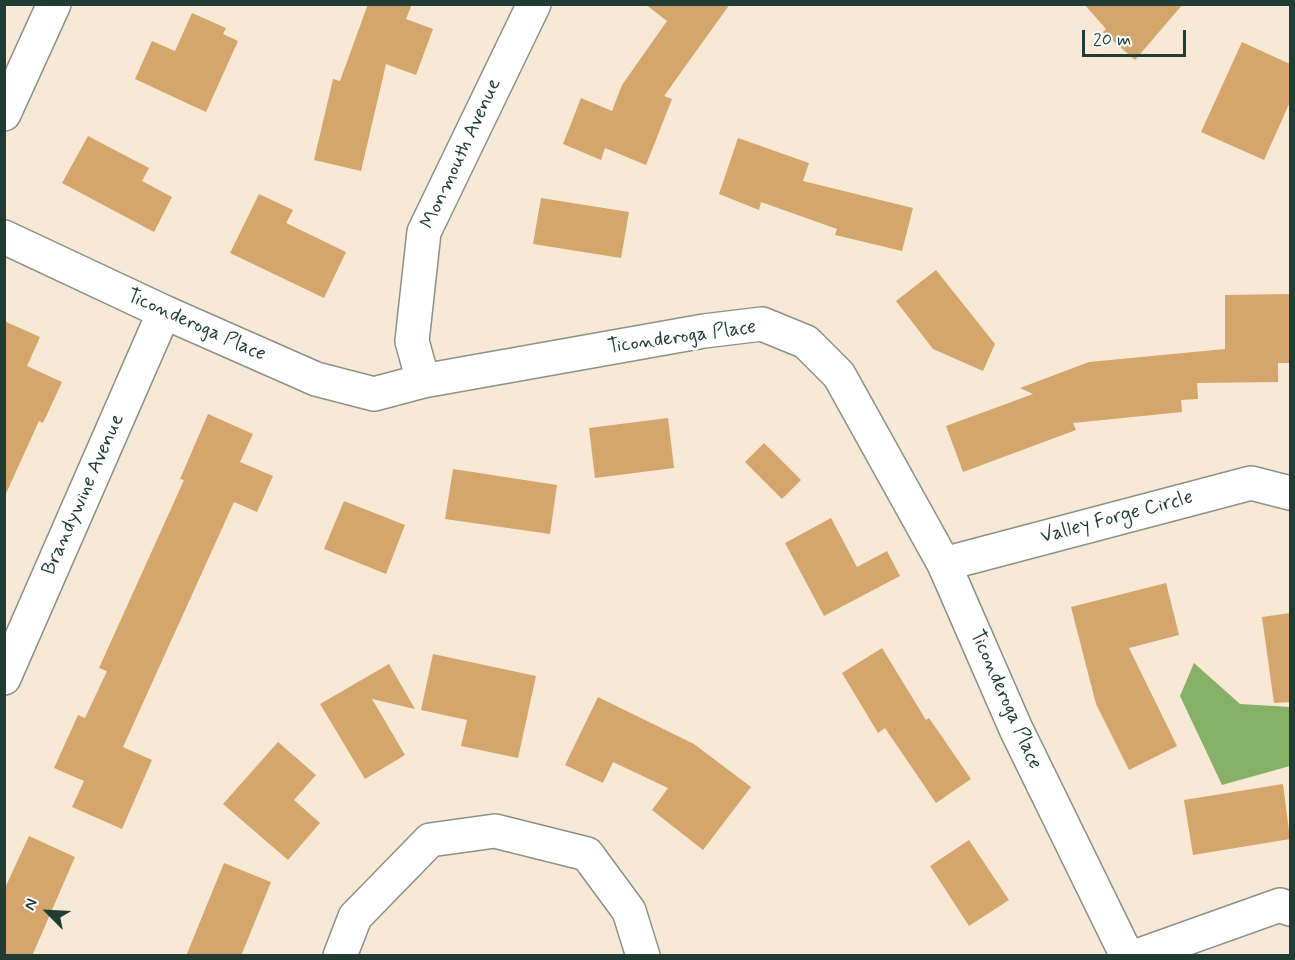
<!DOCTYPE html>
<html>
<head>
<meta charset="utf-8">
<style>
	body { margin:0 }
	#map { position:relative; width:1295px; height:960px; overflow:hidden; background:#f8e8d6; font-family:Mynerve,sans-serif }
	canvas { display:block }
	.frame { position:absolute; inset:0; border:6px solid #1f3d34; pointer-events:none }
	.north { position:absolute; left:18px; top:882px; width:60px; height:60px; -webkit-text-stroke:4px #fff; paint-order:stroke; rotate:294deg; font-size:16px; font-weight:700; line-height:24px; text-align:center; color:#1f3d34 }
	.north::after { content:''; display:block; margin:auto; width:21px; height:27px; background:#1f3d34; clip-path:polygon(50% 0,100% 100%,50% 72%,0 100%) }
	.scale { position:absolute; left:1082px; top:30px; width:104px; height:27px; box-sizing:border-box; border:3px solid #1f3d34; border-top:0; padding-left:8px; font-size:18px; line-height:21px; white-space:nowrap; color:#1f3d34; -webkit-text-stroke:4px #fff; paint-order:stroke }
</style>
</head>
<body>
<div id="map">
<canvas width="1295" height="960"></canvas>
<div class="frame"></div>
<div class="north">N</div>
<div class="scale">20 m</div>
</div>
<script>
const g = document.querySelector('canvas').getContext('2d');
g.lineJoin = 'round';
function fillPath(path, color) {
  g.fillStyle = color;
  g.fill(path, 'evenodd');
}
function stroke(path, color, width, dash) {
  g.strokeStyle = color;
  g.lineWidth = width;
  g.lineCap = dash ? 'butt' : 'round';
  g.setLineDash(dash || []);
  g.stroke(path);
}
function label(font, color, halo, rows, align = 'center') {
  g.font = font + ' Mynerve,sans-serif';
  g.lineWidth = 6;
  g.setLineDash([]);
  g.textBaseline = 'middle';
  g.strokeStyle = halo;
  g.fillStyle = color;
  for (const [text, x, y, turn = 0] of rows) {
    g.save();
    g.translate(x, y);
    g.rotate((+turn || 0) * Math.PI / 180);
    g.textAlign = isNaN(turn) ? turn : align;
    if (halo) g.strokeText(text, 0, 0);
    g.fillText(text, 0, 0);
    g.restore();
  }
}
fillPath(new Path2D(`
	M 1194,663 L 1240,704 L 1290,707 L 1290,766 L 1222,785 L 1180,696 Z`), '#86b066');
fillPath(new Path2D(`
	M 368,4 L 412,4 L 406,19 L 433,29 L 416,75 L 386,64 L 361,171 L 314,160 L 333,79 L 340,81 Z
	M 645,4 L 730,4 L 664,96 L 672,99 L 646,165 L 605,148 L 601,160 L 563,144 L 581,98 L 612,111 L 622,85 L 667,21 Z
	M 1084,4 L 1183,4 L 1135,60 L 1103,32 L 1106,29 Z
	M 192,13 L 226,28 L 223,34 L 238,41 L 206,112 L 135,79 L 152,41 L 175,51 Z
	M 1242,42 L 1290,64 L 1290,102 L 1264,160 L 1201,132 Z
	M 88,136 L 149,168 L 142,181 L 172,197 L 154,232 L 62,183 Z
	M 738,138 L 809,163 L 803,181 L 913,208 L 902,251 L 835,235 L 837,229 L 761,202 L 759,210 L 719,194 Z
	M 259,194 L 293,210 L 286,223 L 346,252 L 324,298 L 230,253 Z
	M 541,198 L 629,212 L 621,258 L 533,244 Z
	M 936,270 L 995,344 L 983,371 L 933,349 L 896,301 Z
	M 1290,294 L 1290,363 L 1278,363 L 1278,382 L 1197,383 L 1198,399 L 1181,400 L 1182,412 L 1073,423 L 1076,430 L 963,472 L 946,426 L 1033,394 L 1020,388 L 1089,362 L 1225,349 L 1225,295 Z
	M 4,321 L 40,337 L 27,366 L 62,382 L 43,423 L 39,421 L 4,498 Z
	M 208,414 L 253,434 L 240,462 L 273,476 L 257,512 L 234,502 L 123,747 L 152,760 L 122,829 L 72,807 L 84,781 L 54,768 L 78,715 L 85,718 L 107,671 L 99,668 L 184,480 L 180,479 Z
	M 668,418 L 674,468 L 595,478 L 589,428 Z
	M 764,443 L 801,480 L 782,499 L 745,462 Z
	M 453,469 L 557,485 L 550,534 L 445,519 Z
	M 344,501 L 405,525 L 386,574 L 324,549 Z
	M 831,518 L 857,567 L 887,551 L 900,576 L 824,616 L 785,543 Z
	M 1166,583 L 1179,635 L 1129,648 L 1177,746 L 1129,770 L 1096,704 L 1071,607 Z
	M 1290,613 L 1290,702 L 1274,703 L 1262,617 Z
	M 882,648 L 926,720 L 929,718 L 971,779 L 936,803 L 885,728 L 878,733 L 842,673 Z
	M 433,654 L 536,676 L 518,758 L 461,746 L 467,720 L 421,710 Z
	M 389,664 L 415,709 L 372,699 L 405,755 L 365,779 L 320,704 Z
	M 598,697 L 694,744 L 751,787 L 703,850 L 652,810 L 668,788 L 613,762 L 603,783 L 565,765 Z
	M 278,742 L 316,775 L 294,800 L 320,823 L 288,860 L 223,804 Z
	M 1283,784 L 1290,839 L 1193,855 L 1184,800 Z
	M 29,836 L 75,857 L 32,956 L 4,956 L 4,890 Z
	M 969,840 L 1009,900 L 969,926 L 930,866 Z
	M 224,863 L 271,882 L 241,956 L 186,956 Z`), '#d4a66c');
const minor = new Path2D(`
	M 4,114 L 54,4
	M 4,237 L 164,312 L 316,379 L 374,394 L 423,381 L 704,331 L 762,324 L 806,342 L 839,375 L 944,564 L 1016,729 L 1127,956
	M 423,381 L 412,341 L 424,232 L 534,4
	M 944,564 L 1251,483 L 1290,493
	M 4,678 L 164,312
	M 340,956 L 355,917 L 430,840 L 495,831 L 587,854 L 629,911 L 643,956
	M 1137,956 L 1280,905 L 1290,909`);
stroke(minor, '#8c9285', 36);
stroke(minor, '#fff', 33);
label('20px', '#1f3d34', '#fff', [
	["Monmouth Avenue",462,154,-65],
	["Ticonderoga Place",196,326,24],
	["Ticonderoga Place",682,338,-8],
	["Brandywine Avenue",84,495,-66],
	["Valley Forge Circle",1117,518,-15],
	["Ticonderoga Place",1005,700,66]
]);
</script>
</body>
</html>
